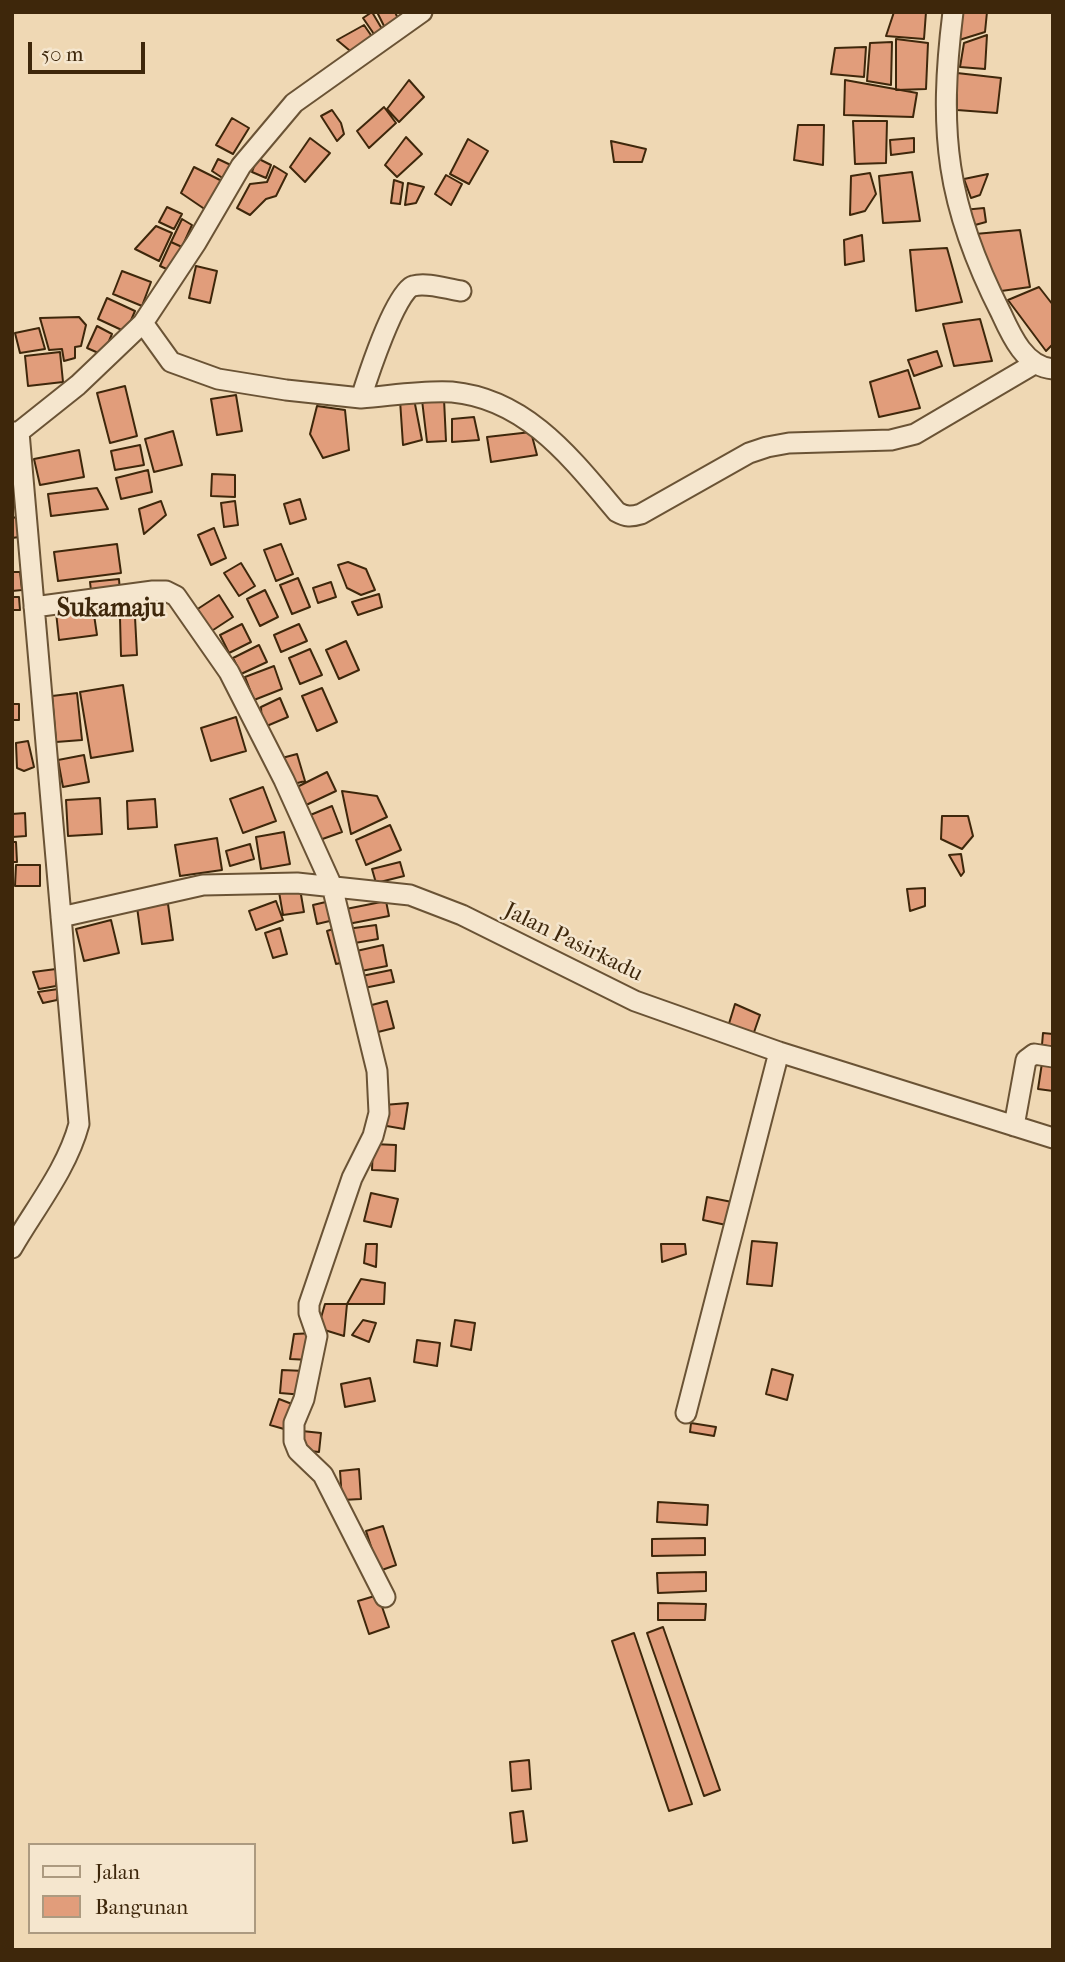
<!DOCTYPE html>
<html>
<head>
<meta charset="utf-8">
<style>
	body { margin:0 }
	#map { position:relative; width:1065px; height:1962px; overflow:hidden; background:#efd8b4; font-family:"IM FELL French Canon",serif }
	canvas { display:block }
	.frame { position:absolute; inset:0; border:14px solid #3e270b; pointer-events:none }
	.legend { position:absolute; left:28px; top:1843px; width:228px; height:91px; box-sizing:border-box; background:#f5e6ce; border:2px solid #ac9a80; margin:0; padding:9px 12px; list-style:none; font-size:21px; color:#3e270b }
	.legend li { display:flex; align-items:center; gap:14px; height:35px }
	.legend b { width:35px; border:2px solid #ac9a80 }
	.scale { position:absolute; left:28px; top:42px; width:117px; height:32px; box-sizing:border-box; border:4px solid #3e270b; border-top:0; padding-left:9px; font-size:21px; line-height:24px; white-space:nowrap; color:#3e270b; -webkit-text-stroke:5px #f5e6ce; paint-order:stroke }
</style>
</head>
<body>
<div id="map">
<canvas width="1065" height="1962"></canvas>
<div class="frame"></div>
<ul class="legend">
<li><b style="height:9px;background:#f5e6ce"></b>Jalan</li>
<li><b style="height:19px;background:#e19d7b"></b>Bangunan</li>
</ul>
<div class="scale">50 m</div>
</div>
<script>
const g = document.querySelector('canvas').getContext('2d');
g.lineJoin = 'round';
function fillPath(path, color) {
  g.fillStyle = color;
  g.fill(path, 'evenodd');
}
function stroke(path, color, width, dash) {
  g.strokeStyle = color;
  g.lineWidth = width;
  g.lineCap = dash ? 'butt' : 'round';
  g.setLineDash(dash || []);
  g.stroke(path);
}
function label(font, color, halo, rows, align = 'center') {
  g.font = font + ' "IM FELL French Canon",serif';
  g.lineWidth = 5;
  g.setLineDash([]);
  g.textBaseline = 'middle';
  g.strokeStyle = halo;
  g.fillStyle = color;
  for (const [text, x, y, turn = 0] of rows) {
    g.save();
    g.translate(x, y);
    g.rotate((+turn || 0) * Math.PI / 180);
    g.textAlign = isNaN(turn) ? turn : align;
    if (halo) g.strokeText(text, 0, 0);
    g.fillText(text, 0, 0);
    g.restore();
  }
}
const building = new Path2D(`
	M 372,12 L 385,34 L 378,40 L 363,18 Z
	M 377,12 L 395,12 L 400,23 L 387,32 Z
	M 894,12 L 926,12 L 924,39 L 886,36 Z
	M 961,12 L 987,12 L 985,32 L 956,41 Z
	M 364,25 L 375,41 L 355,55 L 337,40 Z
	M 987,35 L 985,69 L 960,67 L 964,43 Z
	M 896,39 L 928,43 L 926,89 L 896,90 Z
	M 892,42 L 891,85 L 867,81 L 870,43 Z
	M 866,47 L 864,77 L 831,74 L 835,48 Z
	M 957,73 L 1001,78 L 997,113 L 957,110 Z
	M 409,80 L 424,97 L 399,122 L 387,109 Z
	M 845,80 L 917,93 L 913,117 L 844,115 Z
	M 384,107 L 396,123 L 369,148 L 357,131 Z
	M 332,110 L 341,123 L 344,134 L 337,141 L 321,116 Z
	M 232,118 L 249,128 L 233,154 L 216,145 Z
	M 853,121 L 887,121 L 886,163 L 855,164 Z
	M 798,125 L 824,125 L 823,165 L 794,160 Z
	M 406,137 L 422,154 L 397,177 L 385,165 Z
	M 310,138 L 330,153 L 305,182 L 290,167 Z
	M 914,138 L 914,152 L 891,155 L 890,140 Z
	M 468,139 L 488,151 L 469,184 L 450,174 Z
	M 611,141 L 646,149 L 642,162 L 614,162 Z
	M 257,158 L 271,165 L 266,178 L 252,172 Z
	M 218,159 L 235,167 L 227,181 L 212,171 Z
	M 274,166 L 287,174 L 276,196 L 266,199 L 250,215 L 237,208 L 250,184 L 267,182 Z
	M 194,167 L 222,181 L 206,210 L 181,193 Z
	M 912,172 L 920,221 L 883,223 L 879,176 Z
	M 870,173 L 876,194 L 865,211 L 850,215 L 851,176 Z
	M 988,174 L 980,195 L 971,198 L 964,179 Z
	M 446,175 L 462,184 L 451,205 L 435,194 Z
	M 394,180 L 403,183 L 400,204 L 391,203 Z
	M 408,183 L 424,187 L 416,203 L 405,205 Z
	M 167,207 L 182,214 L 174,229 L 159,222 Z
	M 984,208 L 986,222 L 964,228 L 963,210 Z
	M 182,219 L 192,225 L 182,247 L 171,242 Z
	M 156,226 L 172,233 L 159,261 L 135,249 Z
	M 1020,230 L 1030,287 L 994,292 L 975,234 Z
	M 862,235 L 864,261 L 845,265 L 844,240 Z
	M 171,242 L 182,247 L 171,271 L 160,266 Z
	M 947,248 L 962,302 L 916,311 L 910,250 Z
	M 196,266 L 217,271 L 210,303 L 189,298 Z
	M 122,271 L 151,282 L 142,306 L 113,294 Z
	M 1039,287 L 1053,305 L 1053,344 L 1046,351 L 1008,300 Z
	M 107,298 L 135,311 L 126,332 L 98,319 Z
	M 79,317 L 86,325 L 81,346 L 75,347 L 75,358 L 64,361 L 62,349 L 49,350 L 40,318 Z
	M 980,319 L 992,361 L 954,366 L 943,324 Z
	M 97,326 L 112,334 L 103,355 L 87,348 Z
	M 39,328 L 45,349 L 20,353 L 15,333 Z
	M 937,351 L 942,366 L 914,376 L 908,360 Z
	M 60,352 L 63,382 L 28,386 L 25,356 Z
	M 908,370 L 920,408 L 879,417 L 870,382 Z
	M 125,386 L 137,436 L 110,443 L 97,393 Z
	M 236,395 L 242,431 L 217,435 L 211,399 Z
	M 414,399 L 422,440 L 403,445 L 400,400 Z
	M 444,399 L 446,441 L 427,442 L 422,400 Z
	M 317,406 L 345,410 L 349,450 L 323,458 L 310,434 Z
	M 474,417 L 479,440 L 452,442 L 452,419 Z
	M 173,431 L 182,465 L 154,472 L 145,439 Z
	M 531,432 L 537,455 L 491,462 L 487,437 Z
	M 140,445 L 144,465 L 115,470 L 111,451 Z
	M 79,450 L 84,477 L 40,485 L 34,459 Z
	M 148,470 L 152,492 L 121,499 L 116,478 Z
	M 212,474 L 235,475 L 235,497 L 211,496 Z
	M 97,488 L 108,509 L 51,516 L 48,494 Z
	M 300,499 L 306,519 L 290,524 L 284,504 Z
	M 161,501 L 166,515 L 144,534 L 139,509 Z
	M 235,501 L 238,525 L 224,527 L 221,503 Z
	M 17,517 L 19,537 L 12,538 L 12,518 Z
	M 214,528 L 226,558 L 211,565 L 198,535 Z
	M 117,544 L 121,573 L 58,581 L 54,552 Z
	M 281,544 L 293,574 L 276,581 L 264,550 Z
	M 348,562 L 366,569 L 375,590 L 361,595 L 347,588 L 338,565 Z
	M 241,563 L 255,586 L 239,596 L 224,573 Z
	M 12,572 L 20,572 L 22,590 L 12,591 Z
	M 298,578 L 310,607 L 292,614 L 280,585 Z
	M 119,579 L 121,606 L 93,608 L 90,582 Z
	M 331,582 L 336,597 L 318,603 L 313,588 Z
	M 265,590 L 278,617 L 260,626 L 247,599 Z
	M 379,594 L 382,607 L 358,615 L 352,602 Z
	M 219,595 L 233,617 L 204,636 L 190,614 Z
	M 12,597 L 19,597 L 20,610 L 12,610 Z
	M 93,608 L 97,635 L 59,640 L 56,612 Z
	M 135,617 L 137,655 L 121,656 L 120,618 Z
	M 242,624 L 251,642 L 229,653 L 220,635 Z
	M 299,624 L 307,641 L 281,652 L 274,635 Z
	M 346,641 L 359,670 L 339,679 L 326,650 Z
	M 259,645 L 267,662 L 241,674 L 233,658 Z
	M 310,649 L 322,675 L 300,684 L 289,658 Z
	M 274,666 L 282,689 L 254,700 L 245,677 Z
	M 123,685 L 133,751 L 91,758 L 80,692 Z
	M 322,688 L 337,722 L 317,731 L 302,696 Z
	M 77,693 L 82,740 L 56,742 L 52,696 Z
	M 280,698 L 288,717 L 262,728 L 261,707 Z
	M 12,704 L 19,704 L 19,720 L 12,720 Z
	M 236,717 L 246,751 L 211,761 L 201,728 Z
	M 28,741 L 34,767 L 24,771 L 17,768 L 16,743 Z
	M 297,754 L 305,781 L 290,785 L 282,758 Z
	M 84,755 L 89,782 L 63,787 L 58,760 Z
	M 327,772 L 336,791 L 304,806 L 295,788 Z
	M 263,787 L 276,821 L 243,833 L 230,799 Z
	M 342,791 L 377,796 L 387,817 L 351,834 Z
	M 100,798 L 102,834 L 68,836 L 66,800 Z
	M 155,799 L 157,827 L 128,829 L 127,801 Z
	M 332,806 L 342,832 L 317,841 L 308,816 Z
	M 25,813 L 26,836 L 12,837 L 12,814 Z
	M 942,816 L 968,816 L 973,836 L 962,849 L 941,839 Z
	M 390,825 L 401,850 L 366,865 L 356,840 Z
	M 284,832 L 290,864 L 261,869 L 256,837 Z
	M 217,838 L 222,870 L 180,876 L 175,845 Z
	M 12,842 L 16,842 L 17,862 L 12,862 Z
	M 250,844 L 254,859 L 230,866 L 226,851 Z
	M 961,854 L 964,872 L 961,876 L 949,855 Z
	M 400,862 L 404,876 L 376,883 L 372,869 Z
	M 16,865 L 40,865 L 40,886 L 15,886 Z
	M 925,888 L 925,906 L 910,911 L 907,889 Z
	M 300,889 L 304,912 L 283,915 L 279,892 Z
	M 276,901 L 283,920 L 256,930 L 249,911 Z
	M 330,901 L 334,920 L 317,924 L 313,905 Z
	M 386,901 L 389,916 L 348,924 L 346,909 Z
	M 168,904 L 173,940 L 142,944 L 137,907 Z
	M 111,920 L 119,953 L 84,961 L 76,929 Z
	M 376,925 L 378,939 L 349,944 L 347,929 Z
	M 280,928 L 287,954 L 273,958 L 265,933 Z
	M 336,928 L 345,962 L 336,964 L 327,931 Z
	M 383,945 L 387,966 L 356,972 L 352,952 Z
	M 56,969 L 56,986 L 39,989 L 33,972 Z
	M 391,970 L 394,982 L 359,989 L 357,977 Z
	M 58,989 L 57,1000 L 43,1003 L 38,992 Z
	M 387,1001 L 394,1028 L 374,1033 L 368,1006 Z
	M 735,1004 L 760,1015 L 752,1038 L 727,1030 Z
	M 1043,1033 L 1053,1034 L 1053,1047 L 1042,1045 Z
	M 1042,1063 L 1053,1064 L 1053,1091 L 1038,1089 Z
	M 408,1103 L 404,1129 L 381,1125 L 384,1105 Z
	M 373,1144 L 396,1145 L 395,1171 L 372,1170 Z
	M 371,1193 L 398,1199 L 391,1227 L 364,1221 Z
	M 707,1197 L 732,1202 L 726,1225 L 703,1220 Z
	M 752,1241 L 777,1243 L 772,1286 L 747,1284 Z
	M 366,1244 L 377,1244 L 376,1267 L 364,1263 Z
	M 661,1244 L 685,1244 L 686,1254 L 662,1262 Z
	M 361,1279 L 385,1283 L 384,1304 L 347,1304 Z
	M 325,1304 L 347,1304 L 344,1336 L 318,1328 Z
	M 363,1320 L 376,1323 L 369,1342 L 352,1335 Z
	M 455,1320 L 475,1323 L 471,1350 L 451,1346 Z
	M 315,1333 L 310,1360 L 290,1359 L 294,1334 Z
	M 417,1340 L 440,1343 L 437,1366 L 414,1362 Z
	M 772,1369 L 793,1375 L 787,1400 L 766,1394 Z
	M 282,1370 L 305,1371 L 304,1395 L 280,1393 Z
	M 370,1378 L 375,1401 L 345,1407 L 341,1384 Z
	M 279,1399 L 292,1404 L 284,1429 L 270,1425 Z
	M 691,1423 L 716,1427 L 714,1436 L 690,1432 Z
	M 302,1431 L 321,1433 L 319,1452 L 300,1450 Z
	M 359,1469 L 361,1499 L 342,1500 L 340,1471 Z
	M 658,1502 L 708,1505 L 707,1525 L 657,1522 Z
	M 383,1526 L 396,1565 L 379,1571 L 366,1531 Z
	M 705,1538 L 705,1555 L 652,1556 L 652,1539 Z
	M 706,1572 L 706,1591 L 658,1593 L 657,1573 Z
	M 378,1595 L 389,1627 L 369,1634 L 358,1601 Z
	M 658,1603 L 706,1604 L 705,1620 L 658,1620 Z
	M 663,1627 L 720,1790 L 704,1796 L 647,1633 Z
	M 634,1633 L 692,1804 L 669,1811 L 612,1641 Z
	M 529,1760 L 531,1789 L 512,1791 L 510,1762 Z
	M 523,1811 L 527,1841 L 513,1843 L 510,1813 Z`);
fillPath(building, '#e19d7b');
stroke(building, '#3e270b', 2);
const minor = new Path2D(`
	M 953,12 C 938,132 946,205 1001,313 C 1011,335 1025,367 1053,369
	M 143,323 L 171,362 L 218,379 L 286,390 L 361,398 C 367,379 396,290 413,286 C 427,282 447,289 461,291
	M 361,398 C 389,396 424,390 452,392 C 527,399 572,459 617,512 C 626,517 631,517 641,514 L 749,453 L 767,447 L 789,443 L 891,440 L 915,434 L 1034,364
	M 12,432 L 19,432 L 78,385 L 143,323 L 196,243 L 241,166 L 294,103 L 422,12
	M 34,607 L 153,591 L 166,591 L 176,596 L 229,672 L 284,780 L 332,886 L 377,1071 L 379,1113 L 373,1136 L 352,1178 L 309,1304 L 309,1313 L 317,1336 L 304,1399 L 294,1423 L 294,1441 L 298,1451 L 323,1475 L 385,1597
	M 61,917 L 203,885 L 297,883 L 410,895 L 462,915 L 635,1001 L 779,1052 L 1053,1138
	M 1014,1126 L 1026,1060 L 1034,1054 L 1053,1057
	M 12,1248 C 35,1208 67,1169 79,1124 L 19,432
	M 686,1413 L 779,1052`);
stroke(minor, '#6a5335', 23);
stroke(minor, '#f5e6ce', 19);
label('23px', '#3e270b', '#f5e6ce', [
	["Jalan Pasirkadu",573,943,26]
]);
label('bold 26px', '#3e270b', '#f5e6ce', [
	["Sukamaju",111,610]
]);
</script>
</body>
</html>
